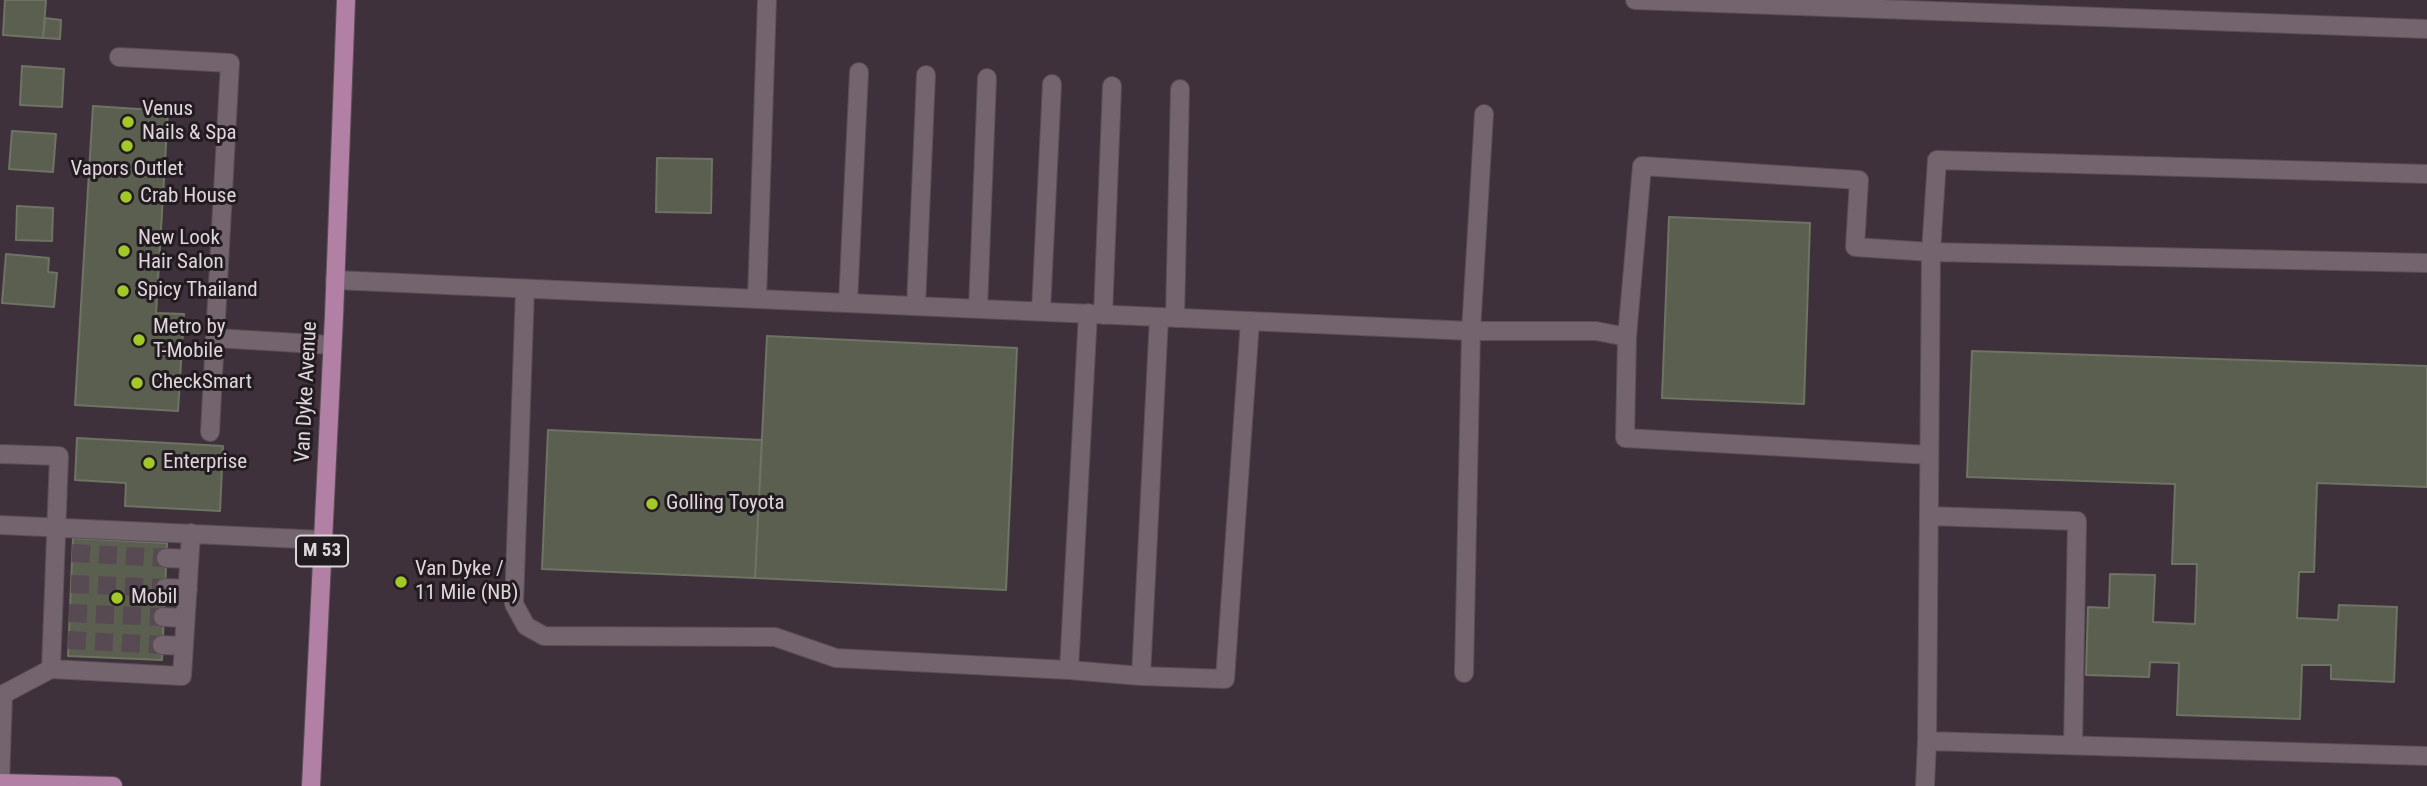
<!DOCTYPE html>
<html>
<head>
<meta charset="utf-8">
<style>
	body { margin:0 }
	canvas { display:block; background:#3f313b }
</style>
</head>
<body>
<canvas width="2427" height="786"></canvas>
<script>
const g = document.querySelector('canvas').getContext('2d');
g.lineJoin = 'round';
function fillPath(path, color) {
  g.fillStyle = color;
  g.fill(path, 'evenodd');
}
function stroke(path, color, width, dash) {
  g.strokeStyle = color;
  g.lineWidth = width;
  g.lineCap = dash ? 'butt' : 'round';
  g.setLineDash(dash || []);
  g.stroke(path);
}
function label(font, color, halo, rows, align = 'center') {
  g.font = font + ' "Roboto Condensed",sans-serif';
  g.lineWidth = 6;
  g.setLineDash([]);
  g.textBaseline = 'middle';
  g.strokeStyle = halo;
  g.fillStyle = color;
  for (const [text, x, y, turn = 0] of rows) {
    g.save();
    g.translate(x, y);
    g.rotate((+turn || 0) * Math.PI / 180);
    g.textAlign = isNaN(turn) ? turn : align;
    if (halo) g.strokeText(text, 0, 0);
    g.fillText(text, 0, 0);
    g.restore();
  }
}
const building = new Path2D(`
	M 5,0 L 46,0 L 43,38 L 3,35 Z
	M 45,18 L 61,20 L 60,39 L 43,38 Z
	M 22,66 L 64,69 L 62,107 L 20,105 Z
	M 93,106 L 168,111 L 156,313 L 184,314 L 178,411 L 75,405 Z
	M 12,131 L 56,134 L 53,172 L 9,169 Z
	M 657,158 L 712,159 L 711,213 L 656,212 Z
	M 17,206 L 53,208 L 52,241 L 16,240 Z
	M 1669,217 L 1810,223 L 1804,404 L 1662,398 Z
	M 6,254 L 49,258 L 48,272 L 57,273 L 54,307 L 2,303 Z
	M 767,336 L 1017,348 L 1006,590 L 755,578 Z
	M 1972,351 L 2427,366 L 2427,487 L 2317,483 L 2314,572 L 2299,572 L 2297,618 L 2338,620 L 2339,605 L 2397,607 L 2394,682 L 2331,679 L 2331,665 L 2302,665 L 2300,719 L 2177,715 L 2179,663 L 2150,662 L 2149,677 L 2086,675 L 2088,607 L 2109,608 L 2110,574 L 2155,575 L 2153,622 L 2195,624 L 2197,564 L 2172,564 L 2175,484 L 1967,477 Z
	M 548,430 L 762,440 L 755,578 L 542,569 Z
	M 77,438 L 223,446 L 220,511 L 125,506 L 126,483 L 75,480 Z
	M 73,538 L 167,543 L 162,660 L 68,656 Z`);
fillPath(building, '#5a5f50');
stroke(building, '#6e7463', 2);
stroke(new Path2D(`
	M 72,553 L 166,558
	M 71,584 L 165,588
	M 69,613 L 163,617
	M 68,640 L 162,645`), '#574a53', 18, [18, 9]);
const minor = new Path2D(`
	M 1635,0 L 2427,29
	M 119,57 L 230,63 L 215,338 L 332,345
	M 335,280 L 1471,331 L 1596,331 L 1627,337 L 1642,166 L 1859,180 L 1855,247 L 1931,252 L 2427,263
	M 525,289 L 514,604 L 526,626 L 544,636 L 775,637 L 836,658 L 1069,670 L 1088,313
	M 757,299 L 767,0
	M 848,303 L 859,72
	M 916,306 L 926,75
	M 978,309 L 987,78
	M 1041,311 L 1052,84
	M 1103,315 L 1112,86
	M 1175,318 L 1180,89
	M 1627,337 L 1625,438 L 1929,455
	M 210,432 L 215,338
	M 0,454 L 59,456 L 51,669
	M 1929,516 L 2077,521 L 2073,745
	M 0,525 L 323,540
	M 166,558 L 189,559
	M 165,588 L 188,589
	M 163,617 L 185,618
	M 162,645 L 184,646
	M 1069,670 L 1141,676 L 1159,317
	M 1464,673 L 1471,331 L 1484,114
	M 1141,676 L 1225,679 L 1250,321
	M 0,696 L 51,669 L 182,676 L 191,533
	M 1927,741 L 1931,252 L 1937,160 L 2427,174
	M 0,783 L 3,696
	M 1925,786 L 1927,741 L 2427,756`);
const major = new Path2D(`
	M 0,783 L 113,786
	M 311,786 L 334,316 L 346,0`);
stroke(minor, '#5a4e56', 20);
stroke(major, '#5a4e56', 20);
stroke(minor, '#73646e', 18);
stroke(major, '#b380a5', 18);
for (const [x, y, r, color] of [
	[128,122,7,"#a2c927"],
	[127,146,7,"#a2c927"],
	[126,197,7,"#a2c927"],
	[124,251,7,"#a2c927"],
	[123,291,7,"#a2c927"],
	[139,340,7,"#a2c927"],
	[137,383,7,"#a2c927"],
	[149,463,7,"#a2c927"],
	[652,504,7,"#a2c927"],
	[401,582,7,"#a2c927"],
	[117,598,7,"#a2c927"]
]) {
  const dot = new Path2D();
  dot.arc(x, y, r, 0, 2 * Math.PI);
  g.fillStyle = color;
  g.fill(dot);
  stroke(dot, '#221b20', 2.5);
}
for (const [x, y, w] of [
	[322,551,52]
]) {
  const box = new Path2D();
  box.roundRect(x - w / 2, y - 15.5, w, 31, 5);
  g.fillStyle = '#221b20';
  g.fill(box);
  stroke(box, '#dfd6dc', 2);
}
label('bold 19px', '#dfd6dc', null, [
	["M 53",322,551]
]);
label('21px', '#dfd6dc', '#221b20', [
	["Venus",142,110],
	["Nails & Spa",142,134],
	["Vapors Outlet",127,170,"center"],
	["Crab House",140,197],
	["New Look",138,239],
	["Hair Salon",138,263],
	["Spicy Thailand",137,291],
	["Metro by",153,328],
	["T-Mobile",153,352],
	["CheckSmart",151,383],
	["Enterprise",163,463],
	["Golling Toyota",666,504],
	["Van Dyke /",415,570],
	["11 Mile (NB)",415,594],
	["Mobil",131,598]
], 'left');
label('21px', '#dfd6dc', '#221b20', [
	["Van Dyke Avenue",307,392,-87]
]);
</script>
</body>
</html>
